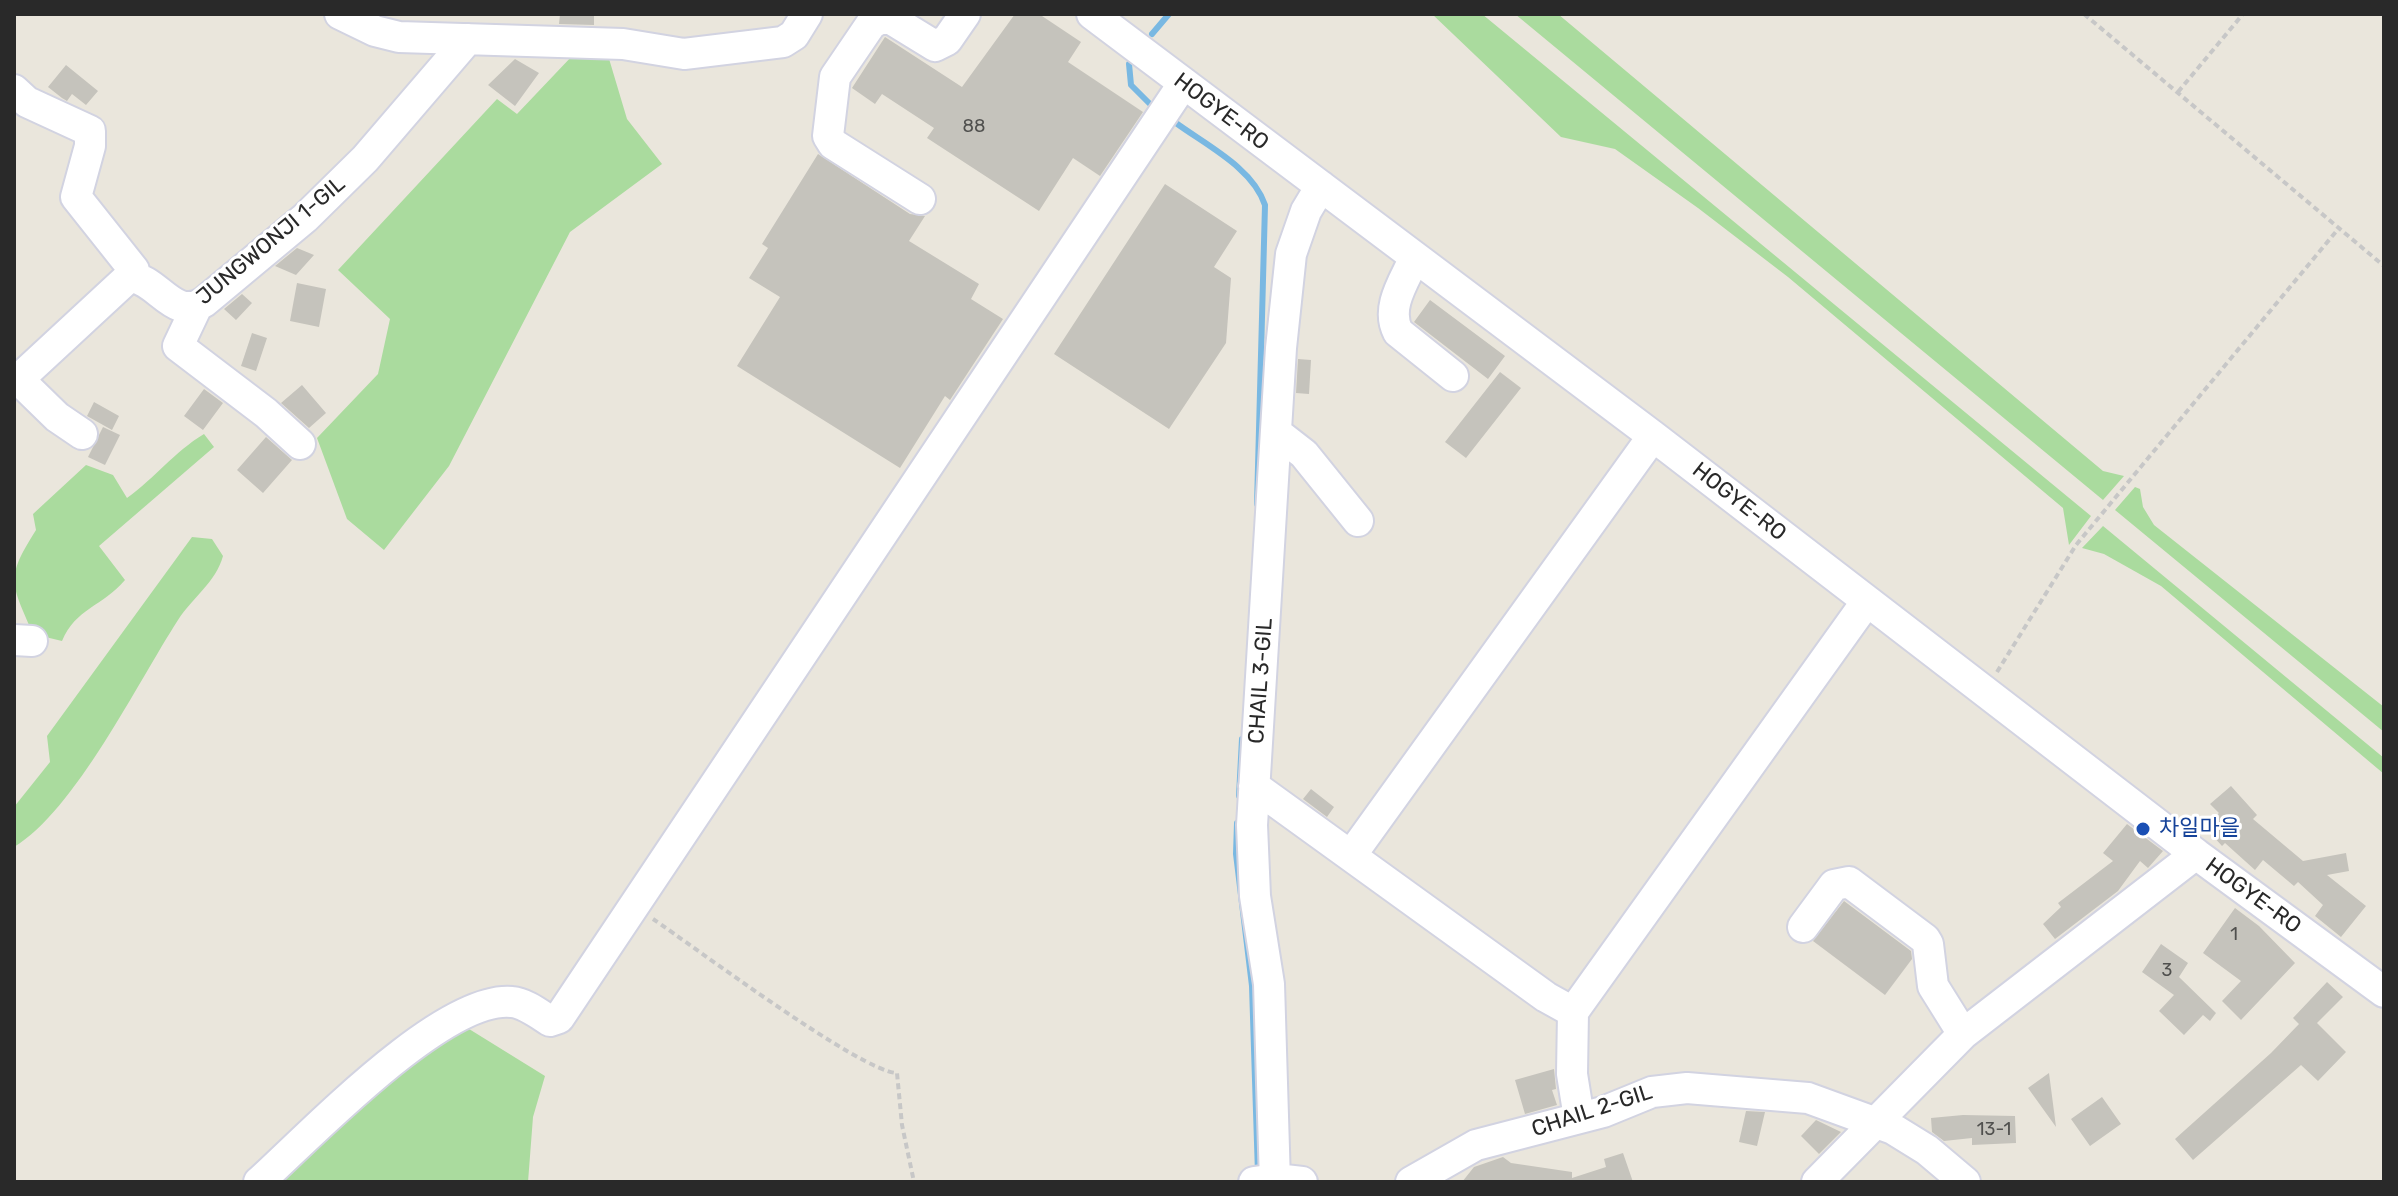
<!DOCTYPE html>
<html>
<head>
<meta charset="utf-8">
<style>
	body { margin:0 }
	#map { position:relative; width:2398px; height:1196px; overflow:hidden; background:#eae6dc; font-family:Rubik,sans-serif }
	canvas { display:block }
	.frame { position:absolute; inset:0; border:16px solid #292929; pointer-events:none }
</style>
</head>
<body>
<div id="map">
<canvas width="2398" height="1196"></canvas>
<div class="frame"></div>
</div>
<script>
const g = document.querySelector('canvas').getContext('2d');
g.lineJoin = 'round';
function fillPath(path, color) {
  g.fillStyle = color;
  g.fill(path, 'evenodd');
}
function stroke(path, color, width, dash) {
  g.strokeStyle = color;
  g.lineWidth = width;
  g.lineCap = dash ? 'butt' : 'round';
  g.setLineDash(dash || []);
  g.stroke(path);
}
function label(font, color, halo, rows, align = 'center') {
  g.font = font + ' Rubik,"Noto Sans KR",sans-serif';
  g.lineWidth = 6;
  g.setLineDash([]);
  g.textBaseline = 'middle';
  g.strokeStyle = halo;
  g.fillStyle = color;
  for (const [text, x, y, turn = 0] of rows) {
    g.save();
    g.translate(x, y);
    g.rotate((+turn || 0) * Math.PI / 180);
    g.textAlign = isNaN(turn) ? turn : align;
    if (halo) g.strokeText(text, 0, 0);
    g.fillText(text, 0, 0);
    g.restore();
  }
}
fillPath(new Path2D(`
	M 1432,14 L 1482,14 L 2091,516 L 2069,545 L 2063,508 L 1788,277 L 1698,208 L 1615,149 L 1561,137 Z
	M 1515,14 L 1558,14 L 2103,471 L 2124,476 L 2103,500 Z
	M 607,52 L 627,119 L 662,164 L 570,232 L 449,466 L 384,550 L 347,519 L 317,438 L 378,374 L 390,319 L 338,270 L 497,99 L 517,114 L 573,55 Z
	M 204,434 L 214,447 L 99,546 L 125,580 C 102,607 76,608 62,641 L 33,634 C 11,582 5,579 36,530 L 33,514 L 86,465 L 113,475 L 127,498 C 155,478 174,452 204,434 Z
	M 2135,487 L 2140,489 L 2143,507 L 2154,525 L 2384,707 L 2384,732 L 2115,510 Z
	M 2103,526 L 2384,758 L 2384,774 L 2161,586 L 2104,554 L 2082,548 Z
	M 192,537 L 212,539 L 223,556 C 216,582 192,598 178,620 C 138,682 74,812 14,847 L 14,807 L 50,762 L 47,736 Z
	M 461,1024 L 545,1076 L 533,1117 L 528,1182 L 268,1182 Z`), '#aadb9e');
stroke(new Path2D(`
	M 1152,34 L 1169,14
	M 1129,64 L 1131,85 L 1151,105
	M 1176,123 C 1206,145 1253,168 1265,205 L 1257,504
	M 1239,796 L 1242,739
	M 1237,823 L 1236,854 L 1252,986 L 1258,1174`), '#79b8e2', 6);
fillPath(new Path2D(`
	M 560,14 L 594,14 L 594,25 L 559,24 Z
	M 1015,14 L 1039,14 L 1081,42 L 1068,62 L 1143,112 L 1100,176 L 1073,158 L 1039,211 L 927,138 L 934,128 L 882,94 L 875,104 L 852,88 L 885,37 L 962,87 Z
	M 515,59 L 539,73 L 515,106 L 488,85 Z
	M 66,65 L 98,91 L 86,105 L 72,94 L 67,101 L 62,98 L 48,87 Z
	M 818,154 L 910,214 L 925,216 L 909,241 L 979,284 L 971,299 L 1003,319 L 950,400 L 945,396 L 900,468 L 737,366 L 780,297 L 749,278 L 768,248 L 762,244 Z
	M 1165,184 L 1237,231 L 1214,267 L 1231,278 L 1226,343 L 1169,429 L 1054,354 Z
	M 297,248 L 314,255 L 296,275 L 275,266 Z
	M 297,283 L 326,289 L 319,327 L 290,321 Z
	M 242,294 L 252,303 L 236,320 L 224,309 Z
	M 1430,300 L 1505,356 L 1488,379 L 1414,322 Z
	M 252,333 L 267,338 L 256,371 L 241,366 Z
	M 1298,359 L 1311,360 L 1309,394 L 1296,393 Z
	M 1500,372 L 1521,388 L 1466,458 L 1445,442 Z
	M 302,385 L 326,413 L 309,428 L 281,403 Z
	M 204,389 L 223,403 L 203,430 L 184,416 Z
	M 94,402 L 119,416 L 112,430 L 87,416 Z
	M 103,427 L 120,435 L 105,465 L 88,457 Z
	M 266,437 L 292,460 L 263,493 L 237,470 Z
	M 2231,786 L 2257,815 L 2253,819 L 2303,861 L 2346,853 L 2349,871 L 2327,875 L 2366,906 L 2341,937 L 2315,916 L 2323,905 L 2298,882 L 2294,886 L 2263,860 L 2255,870 L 2225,843 L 2222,846 L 2204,826 L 2219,813 L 2210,804 Z
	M 1311,789 L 1334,807 L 1327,817 L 1303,799 Z
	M 2127,824 L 2163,851 L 2148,868 L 2140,861 L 2118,891 L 2055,939 L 2043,924 L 2061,907 L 2058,903 L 2113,861 L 2103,853 Z
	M 1844,901 L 1911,951 L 1912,959 L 1885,995 L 1813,941 Z
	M 2235,908 L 2259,926 L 2295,963 L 2241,1020 L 2222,1001 L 2241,981 L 2203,953 Z
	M 2161,944 L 2188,963 L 2179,977 L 2216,1013 L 2210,1021 L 2203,1015 L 2184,1035 L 2159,1011 L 2174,995 L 2142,972 Z
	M 2327,982 L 2343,997 L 2317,1023 L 2346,1052 L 2318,1081 L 2301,1065 L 2193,1160 L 2175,1139 L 2271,1053 L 2299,1024 L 2293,1018 Z
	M 1554,1069 L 1556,1089 L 1552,1090 L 1557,1105 L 1525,1114 L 1515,1080 Z
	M 2049,1073 L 2056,1127 L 2028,1088 Z
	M 2102,1097 L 2121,1124 L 2090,1146 L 2071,1119 Z
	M 1746,1111 L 1765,1112 L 1757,1146 L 1739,1142 Z
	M 1963,1115 L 2015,1116 L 2016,1143 L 1972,1145 L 1972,1138 L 1944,1141 L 1932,1132 L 1931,1118 Z
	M 1816,1120 L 1841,1132 L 1819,1154 L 1801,1136 Z
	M 1623,1153 L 1633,1182 L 1462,1182 L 1474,1167 L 1503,1157 L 1511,1163 L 1572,1172 L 1572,1178 L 1606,1167 L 1604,1159 Z`), '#c5c3bc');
const minor = new Path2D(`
	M 340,14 L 375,31 L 399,37 L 623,44 L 684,54 L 783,42 L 794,35 L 807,14
	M 1092,14 L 1653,436 L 2196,854 L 2384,992
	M 14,90 L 27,102 L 90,131 L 90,146 L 76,197 L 134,270 L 135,277
	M 920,199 L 833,144 L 828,136 L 835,77 L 871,24 L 880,19 L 891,19 L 935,46 L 947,40 L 965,14
	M 1415,257 C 1405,280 1385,307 1398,332 L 1453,376
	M 197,306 L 178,346 L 266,413 L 300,444
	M 14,376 L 21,377 L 129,277 C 158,278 173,322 204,302 L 305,218 L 365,159 L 468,39
	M 16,377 L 57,417 L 82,434
	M 1277,433 L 1304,454 L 1358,521
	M 14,640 L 32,641
	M 1254,786 L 1546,997 L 1573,1012
	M 1352,854 L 1653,436
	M 1803,927 L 1834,885 L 1849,882 L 1925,939 L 1928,944 L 1933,986 L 1963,1034
	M 1579,1118 L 1572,1074 L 1573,1012 L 1867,601
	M 259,1182 C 309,1137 443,995 512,1002 C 525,1003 539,1014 550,1021 L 559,1018 L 1183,84
	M 1254,1182 L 1276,1179 L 1302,1182
	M 1275,1182 L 1269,984 L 1255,896 L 1252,825 L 1281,348 L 1291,254 L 1306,211 L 1321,186
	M 1411,1182 L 1476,1145 L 1603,1112 L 1652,1092 L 1687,1088 L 1808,1098 L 1893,1129 L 1927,1150 L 1965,1182
	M 1817,1182 L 1963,1034 L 2196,854`);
stroke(minor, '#d2d3e1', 34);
stroke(new Path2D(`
	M 2084,14 L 2384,266
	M 2178,92 L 2243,14
	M 1997,672 L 2076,545 L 2339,228
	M 653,919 C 693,946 861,1072 897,1073 L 902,1125 L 914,1182`), '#c7c7c7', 4, [6, 4]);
stroke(minor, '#fff', 30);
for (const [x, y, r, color] of [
	[2143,829,8,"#1a4fb4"]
]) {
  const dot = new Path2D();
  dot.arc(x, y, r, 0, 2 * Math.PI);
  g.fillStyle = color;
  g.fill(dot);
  stroke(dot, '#fff', 3);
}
label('18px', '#50504e', null, [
	["88",974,127],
	["1",2234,935],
	["3",2167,971],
	["13-1",1994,1130]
]);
label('22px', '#292929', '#fff', [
	["HOGYE-RO",1221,112,37],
	["JUNGWONJI 1-GIL",271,241,-40],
	["HOGYE-RO",1739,502,38],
	["CHAIL 3-GIL",1261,681,-86],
	["HOGYE-RO",2253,896,36],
	["CHAIL 2-GIL",1592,1111,-18]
]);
label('22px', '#164399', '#fff', [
	["차일마을",2159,829]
], 'left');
</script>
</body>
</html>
